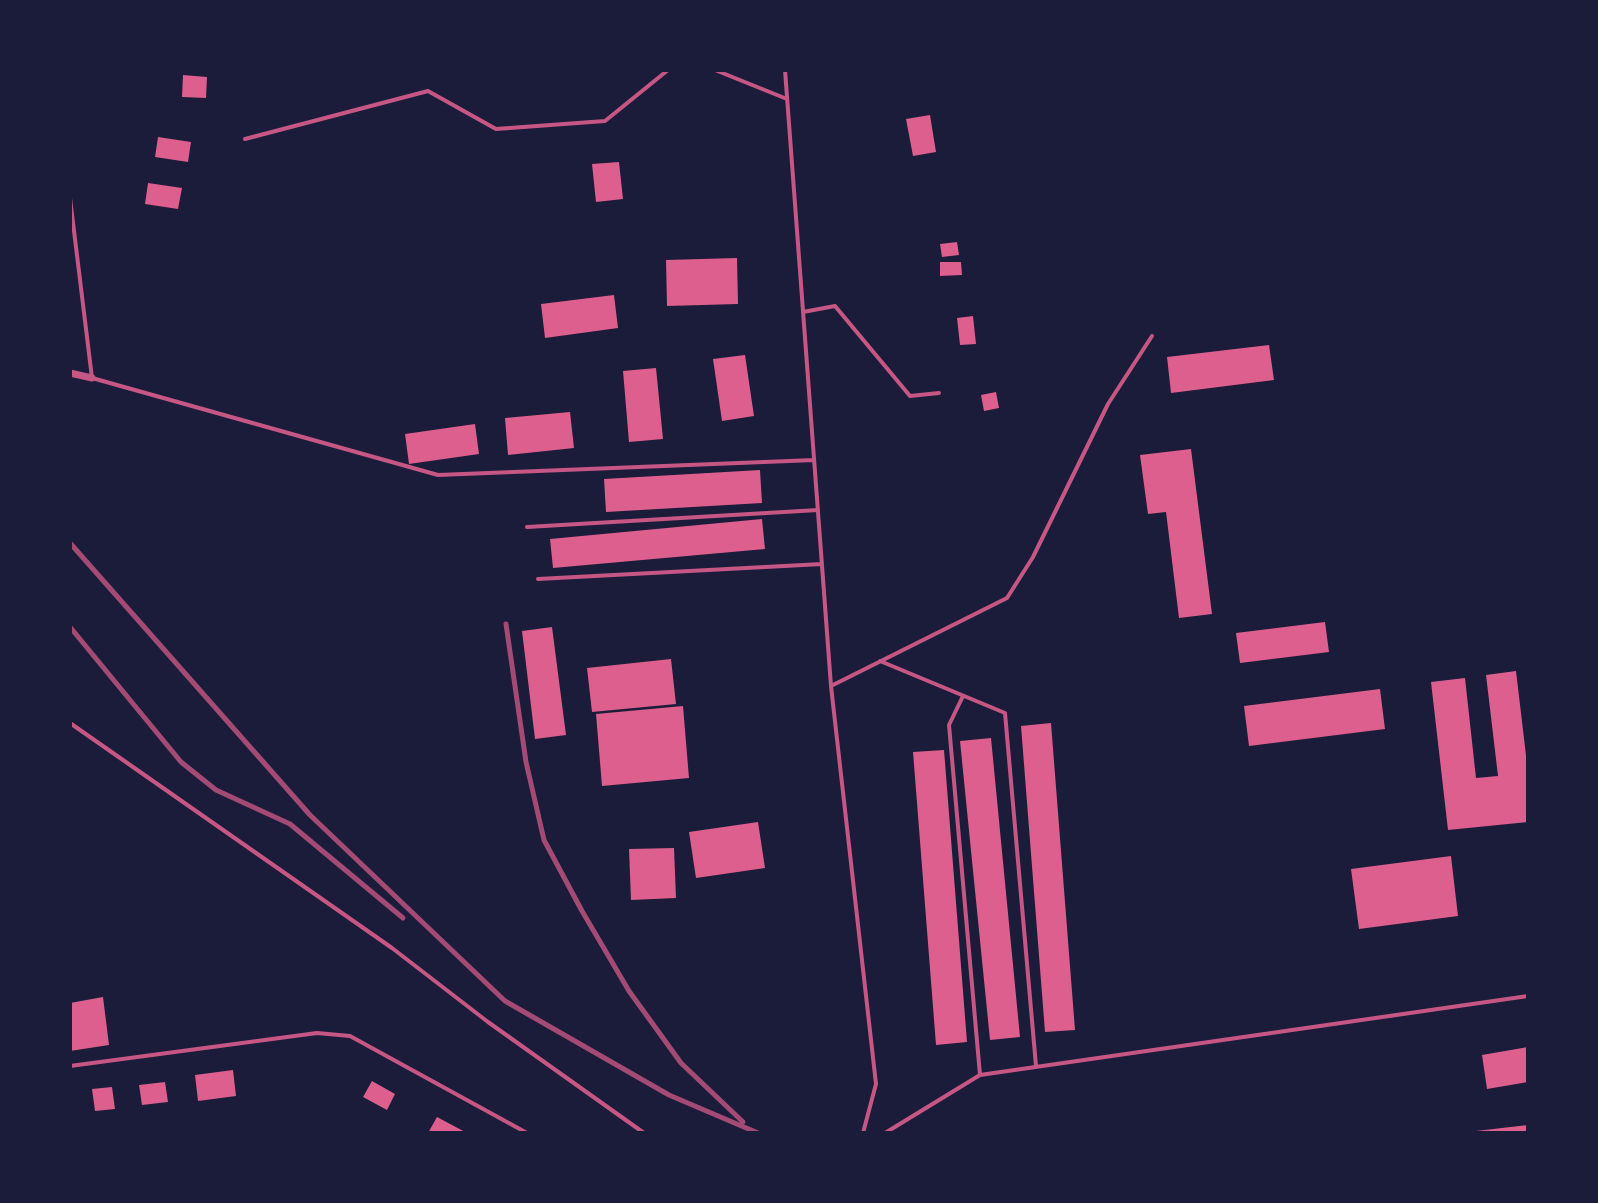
<!DOCTYPE html>
<html>
<head>
<meta charset="utf-8">
<style>
	body { margin:0 }
	#map { position:relative; width:1598px; height:1203px; overflow:hidden; background:#1b1b3a; font-family:"IBM Plex Sans",sans-serif }
	canvas { display:block }
	.frame { position:absolute; inset:0; border:72px solid #1b1b3a; pointer-events:none }
</style>
</head>
<body>
<div id="map">
<canvas width="1598" height="1203"></canvas>
<div class="frame"></div>
</div>
<script>
const g = document.querySelector('canvas').getContext('2d');
g.lineJoin = 'round';
function fillPath(path, color) {
  g.fillStyle = color;
  g.fill(path, 'evenodd');
}
function stroke(path, color, width, dash) {
  g.strokeStyle = color;
  g.lineWidth = width;
  g.lineCap = dash ? 'butt' : 'round';
  g.setLineDash(dash || []);
  g.stroke(path);
}
fillPath(new Path2D(`
	M 183,75 L 207,77 L 206,98 L 182,97 Z
	M 930,115 L 936,152 L 913,156 L 906,119 Z
	M 158,137 L 191,142 L 188,162 L 155,157 Z
	M 619,162 L 623,199 L 596,202 L 592,164 Z
	M 148,183 L 182,188 L 178,209 L 145,204 Z
	M 957,242 L 959,255 L 942,257 L 940,244 Z
	M 737,258 L 738,304 L 667,306 L 666,260 Z
	M 940,262 L 961,262 L 962,275 L 940,276 Z
	M 614,295 L 618,328 L 545,338 L 541,304 Z
	M 973,316 L 976,344 L 960,345 L 957,318 Z
	M 1269,345 L 1274,380 L 1171,393 L 1167,357 Z
	M 745,355 L 754,416 L 722,421 L 713,359 Z
	M 656,368 L 663,439 L 629,442 L 623,371 Z
	M 996,392 L 999,408 L 984,411 L 981,395 Z
	M 570,412 L 574,448 L 508,455 L 505,418 Z
	M 475,424 L 479,454 L 409,464 L 405,434 Z
	M 1191,449 L 1212,614 L 1179,618 L 1166,512 L 1148,514 L 1140,455 Z
	M 760,470 L 762,503 L 606,512 L 604,479 Z
	M 762,519 L 765,549 L 553,568 L 550,539 Z
	M 1325,622 L 1329,652 L 1240,663 L 1236,633 Z
	M 552,627 L 566,735 L 535,739 L 522,631 Z
	M 671,659 L 676,704 L 592,712 L 587,668 Z
	M 1516,671 L 1528,772 L 1528,822 L 1448,830 L 1431,682 L 1465,678 L 1476,778 L 1498,776 L 1486,675 Z
	M 1380,689 L 1385,729 L 1249,746 L 1244,706 Z
	M 683,706 L 689,778 L 602,786 L 596,714 Z
	M 1051,723 L 1075,1030 L 1045,1032 L 1021,726 Z
	M 991,738 L 1020,1037 L 990,1040 L 960,741 Z
	M 944,750 L 967,1042 L 936,1045 L 913,752 Z
	M 758,822 L 765,868 L 696,878 L 689,832 Z
	M 674,848 L 676,898 L 631,900 L 629,849 Z
	M 1451,856 L 1458,916 L 1359,929 L 1351,869 Z
	M 103,997 L 109,1045 L 70,1051 L 70,1003 Z
	M 1528,1047 L 1528,1082 L 1487,1089 L 1482,1055 Z
	M 233,1070 L 236,1096 L 198,1101 L 195,1075 Z
	M 372,1081 L 395,1094 L 387,1110 L 363,1097 Z
	M 165,1082 L 168,1102 L 142,1105 L 139,1085 Z
	M 112,1087 L 115,1109 L 95,1111 L 92,1089 Z
	M 437,1117 L 467,1133 L 428,1133 Z
	M 1528,1125 L 1528,1133 L 1476,1133 L 1476,1131 Z`), '#dd5f8e');
stroke(new Path2D(`
	M 715,70 L 787,99
	M 785,70 L 831,686 L 876,1084 L 863,1133
	M 245,139 L 428,91 L 496,129 L 605,121 L 668,70
	M 70,198 L 92,378 L 438,475 L 814,460
	M 803,312 L 835,306 L 910,396 L 939,393
	M 527,527 L 818,510
	M 538,579 L 822,564
	M 880,661 L 1005,713 L 1036,1066
	M 831,686 L 1007,598 L 1033,557 L 1108,404 L 1152,336
	M 963,696 L 949,725 L 980,1075
	M 70,723 L 392,948 L 488,1022 L 644,1133
	M 70,1066 L 317,1033 L 350,1036 L 527,1133
	M 885,1133 L 980,1075 L 1528,996`), '#c65784', 4);
stroke(new Path2D(`
	M 70,373 L 92,378`), '#c65784', 7);
stroke(new Path2D(`
	M 70,543 L 310,815 L 505,1001 L 669,1095 L 758,1133
	M 506,624 L 526,762 L 544,840 L 582,911 L 629,991 L 681,1063 L 743,1122
	M 70,627 L 181,762 L 216,790 L 290,824 L 403,918`), '#a44b75', 5);
</script>
</body>
</html>
